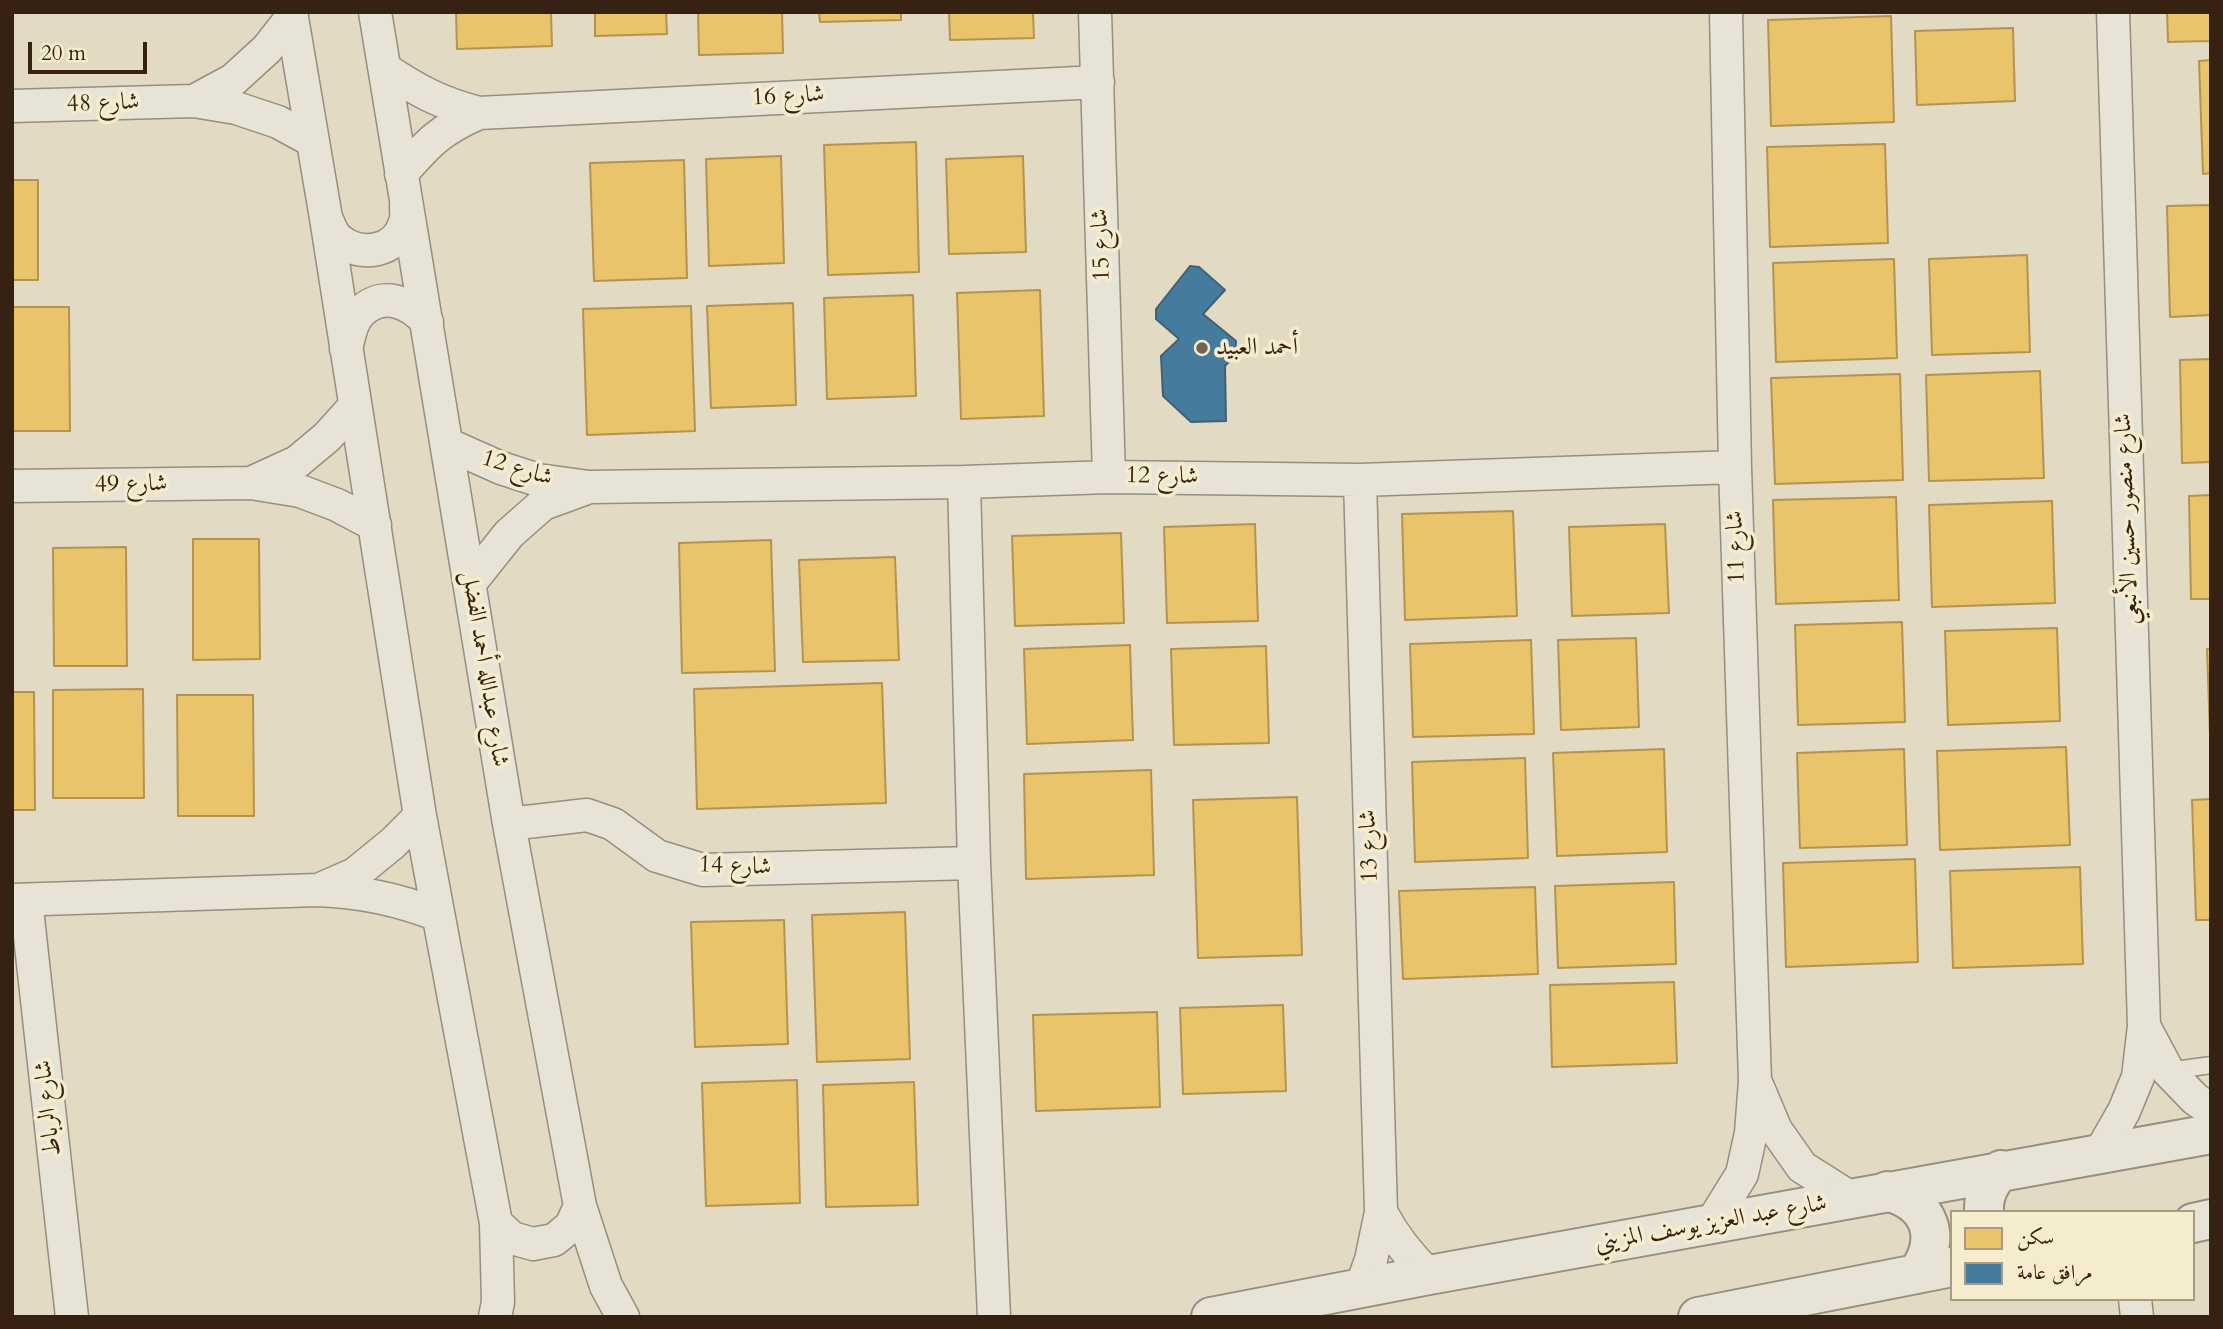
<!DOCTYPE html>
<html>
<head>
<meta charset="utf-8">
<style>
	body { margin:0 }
	#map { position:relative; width:2223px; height:1329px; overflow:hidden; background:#e2dac2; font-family:Cardo,Amiri,serif }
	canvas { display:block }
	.frame { position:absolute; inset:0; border:14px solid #372113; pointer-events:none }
	.legend { position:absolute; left:1950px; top:1210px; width:245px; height:91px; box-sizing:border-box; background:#f5ecce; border:2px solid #a99b83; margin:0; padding:9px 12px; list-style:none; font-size:21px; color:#372113 }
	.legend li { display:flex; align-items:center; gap:14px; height:35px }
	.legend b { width:35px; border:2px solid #a99b83 }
	.scale { position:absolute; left:28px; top:42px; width:119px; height:32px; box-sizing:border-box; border:4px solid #372113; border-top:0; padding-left:9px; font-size:21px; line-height:24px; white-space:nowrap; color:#372113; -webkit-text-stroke:5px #f5ecce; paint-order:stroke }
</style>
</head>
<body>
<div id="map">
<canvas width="2223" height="1329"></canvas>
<div class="frame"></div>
<ul class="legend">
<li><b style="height:19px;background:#e9c46a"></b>سكن</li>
<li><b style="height:19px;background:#457b9d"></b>مرافق عامة</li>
</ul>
<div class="scale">20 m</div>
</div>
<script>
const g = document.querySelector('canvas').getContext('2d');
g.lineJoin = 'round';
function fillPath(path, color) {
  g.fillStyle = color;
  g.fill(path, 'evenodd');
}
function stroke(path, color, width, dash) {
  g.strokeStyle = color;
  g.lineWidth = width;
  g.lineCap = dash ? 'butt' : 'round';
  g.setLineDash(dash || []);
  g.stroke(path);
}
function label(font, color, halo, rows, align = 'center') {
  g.font = font + ' Cardo,Amiri,serif';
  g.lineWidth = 7;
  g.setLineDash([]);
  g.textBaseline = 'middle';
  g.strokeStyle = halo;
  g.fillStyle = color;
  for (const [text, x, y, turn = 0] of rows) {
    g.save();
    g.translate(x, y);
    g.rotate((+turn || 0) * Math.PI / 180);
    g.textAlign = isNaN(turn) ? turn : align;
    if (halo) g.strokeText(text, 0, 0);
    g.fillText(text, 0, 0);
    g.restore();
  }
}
const homes = new Path2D(`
	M 456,12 L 551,12 L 552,46 L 457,49 Z
	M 595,12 L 666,12 L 667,34 L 595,36 Z
	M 698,12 L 782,12 L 783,53 L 699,55 Z
	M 819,12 L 901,12 L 901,20 L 820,22 Z
	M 949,12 L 1033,12 L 1034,38 L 950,40 Z
	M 2167,12 L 2211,12 L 2211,41 L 2168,42 Z
	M 1891,16 L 1894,122 L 1771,126 L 1768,20 Z
	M 2013,28 L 2015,101 L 1917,105 L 1915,31 Z
	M 2211,60 L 2211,173 L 2203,174 L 2199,61 Z
	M 916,142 L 919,272 L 828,275 L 824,145 Z
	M 1885,144 L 1888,243 L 1770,247 L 1767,147 Z
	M 781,156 L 784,263 L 709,266 L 706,159 Z
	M 1023,156 L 1026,252 L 949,254 L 946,159 Z
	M 684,160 L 687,278 L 594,281 L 590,163 Z
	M 12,180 L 38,180 L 38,280 L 12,280 Z
	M 2211,205 L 2211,315 L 2170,317 L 2167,206 Z
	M 2027,255 L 2030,352 L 1932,355 L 1929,259 Z
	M 1894,259 L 1897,358 L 1776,362 L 1773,263 Z
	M 1040,290 L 1044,416 L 961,419 L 957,293 Z
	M 913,295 L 916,396 L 827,399 L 824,298 Z
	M 793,303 L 796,405 L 711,408 L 707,306 Z
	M 691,306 L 695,431 L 587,435 L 583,309 Z
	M 12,307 L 69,307 L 70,431 L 12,431 Z
	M 2211,359 L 2211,462 L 2182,463 L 2180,360 Z
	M 2040,371 L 2044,478 L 1929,481 L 1926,375 Z
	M 1900,374 L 1903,480 L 1775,484 L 1771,378 Z
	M 2211,495 L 2211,599 L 2191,599 L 2189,496 Z
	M 1896,497 L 1899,600 L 1776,604 L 1773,500 Z
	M 2052,501 L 2055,603 L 1932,607 L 1929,505 Z
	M 1513,511 L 1517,616 L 1405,620 L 1402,514 Z
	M 1255,524 L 1258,621 L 1167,623 L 1164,527 Z
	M 1665,524 L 1669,613 L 1572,616 L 1569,527 Z
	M 1121,533 L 1124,623 L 1015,626 L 1012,536 Z
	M 193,539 L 259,539 L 260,659 L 193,660 Z
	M 771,540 L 775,671 L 682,673 L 679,543 Z
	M 126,547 L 127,666 L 54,666 L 53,548 Z
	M 895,557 L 899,660 L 803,662 L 799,560 Z
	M 1902,622 L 1905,722 L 1798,725 L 1795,625 Z
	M 2057,628 L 2060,721 L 1948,725 L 1945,631 Z
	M 1636,638 L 1639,727 L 1561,730 L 1558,640 Z
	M 1531,640 L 1534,734 L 1413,737 L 1410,644 Z
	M 1130,645 L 1133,740 L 1027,744 L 1024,649 Z
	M 1266,646 L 1269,743 L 1174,745 L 1171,649 Z
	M 2207,649 L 2211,649 L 2211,764 Z
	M 882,683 L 886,803 L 697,809 L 694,689 Z
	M 143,689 L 144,798 L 53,798 L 53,690 Z
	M 12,692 L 34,692 L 35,810 L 12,810 Z
	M 177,695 L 253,695 L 254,816 L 178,816 Z
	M 2066,747 L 2070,845 L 1940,850 L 1937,751 Z
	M 1664,749 L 1667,852 L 1557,856 L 1553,753 Z
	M 1904,749 L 1907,845 L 1800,848 L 1797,753 Z
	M 1525,758 L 1528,858 L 1415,862 L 1412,762 Z
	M 1151,770 L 1154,875 L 1026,879 L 1024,774 Z
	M 1297,797 L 1302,955 L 1198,958 L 1193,800 Z
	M 2211,799 L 2211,920 L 2196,920 L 2192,800 Z
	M 1915,859 L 1918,962 L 1786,967 L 1783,863 Z
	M 2080,867 L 2083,964 L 1953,968 L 1950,871 Z
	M 1674,882 L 1676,964 L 1558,968 L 1555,886 Z
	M 1535,887 L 1538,974 L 1403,979 L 1399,891 Z
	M 905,912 L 910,1059 L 817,1062 L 812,915 Z
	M 784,920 L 788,1044 L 695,1047 L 691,922 Z
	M 1674,982 L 1677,1063 L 1552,1067 L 1550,985 Z
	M 1283,1005 L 1286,1091 L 1183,1094 L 1180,1008 Z
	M 1157,1012 L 1160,1107 L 1036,1111 L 1033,1015 Z
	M 797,1080 L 800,1203 L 706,1206 L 702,1083 Z
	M 914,1082 L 918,1205 L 826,1207 L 823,1085 Z`);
fillPath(homes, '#e9c46a');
stroke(homes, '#b49350', 2);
const public = new Path2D(`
	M 1190,266 L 1199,267 L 1225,290 L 1203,314 L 1236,341 L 1235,355 L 1225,366 L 1226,421 L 1191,422 L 1163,396 L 1161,356 L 1179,339 L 1156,319 L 1156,309 Z`);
fillPath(public, '#457b9d');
stroke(public, '#416074', 2);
const service = new Path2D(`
	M 2168,1071 L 2211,1065`);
const minor = new Path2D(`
	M 291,12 L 326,218 L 420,816 L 496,1223 L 498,1302 L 495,1317
	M 375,12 L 509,824 L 580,1206 L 606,1286 L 623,1317
	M 1095,12 L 1109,477
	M 385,69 C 418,91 440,103 479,113 L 1098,82
	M 194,101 L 233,80 L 267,49 L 292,17
	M 12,106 L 194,101 L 236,108 L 278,122 L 313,141
	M 401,174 C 428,143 441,129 479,113
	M 327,220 C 330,226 332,234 338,239 C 359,258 397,253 405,222 C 407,217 406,211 406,206
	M 346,349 C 349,337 351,322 360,313 C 382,290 410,302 427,322
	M 447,444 L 501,468 L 538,480 L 589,487 L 964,482 L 1109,477 L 1360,480 L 1735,467
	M 1360,480 L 1381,1212 L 1371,1260 L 1361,1288
	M 964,482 L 974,863 L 994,1317
	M 251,483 L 297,462 L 327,437 L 355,406
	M 12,486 L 251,483 L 300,491 L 337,505 L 375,525
	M 470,583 L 509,534 L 543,504 L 584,489
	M 509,824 L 587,815 L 613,824 L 657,856 L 703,870 L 974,863
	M 323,888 L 355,874 L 393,843 L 420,816
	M 12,900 L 318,890 C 362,892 397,899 438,915
	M 26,900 L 72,1317
	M 2144,1026 L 2168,1071 L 2195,1099 L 2211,1110
	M 1757,1085 L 1776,1130 L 1802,1167 L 1851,1198
	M 2100,1153 L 2124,1111 L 2138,1077 L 2144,1026 L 2113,12
	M 1381,1212 C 1394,1237 1409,1256 1429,1275
	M 496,1223 L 512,1238 L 533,1244 L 554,1240 L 571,1226 L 580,1206
	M 1711,1224 L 1742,1174 L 1751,1133 L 1755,1081 L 1735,467 L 1726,12
	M 2135,1299 L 2137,1317`);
const tertiary = new Path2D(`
	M 1887,1191 C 1930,1203 1943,1237 1917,1274
	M 1984,1212 C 1983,1194 1990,1183 2001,1170
	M 2193,1223 L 2211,1219
	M 1211,1317 L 1429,1275 L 2211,1134
	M 1698,1317 L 1952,1267`);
stroke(service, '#968e7f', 19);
stroke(minor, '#968e7f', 35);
stroke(tertiary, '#968e7f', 42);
stroke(service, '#e7e3d7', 16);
stroke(minor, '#e7e3d7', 32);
stroke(tertiary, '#e7e3d7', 38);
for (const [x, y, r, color] of [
	[1202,348,7,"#736250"]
]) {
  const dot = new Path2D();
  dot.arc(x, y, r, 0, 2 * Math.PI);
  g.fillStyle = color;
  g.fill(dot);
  stroke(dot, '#f5ecce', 2.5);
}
label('24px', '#372113', '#f5ecce', [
	["شارع 16",788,97,-3],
	["شارع 48",103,104,-2],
	["شارع 15",1102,245,-92],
	["شارع 12",517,469,17],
	["شارع 12",1162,477,1],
	["شارع 49",131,485,-1],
	["شارع منصور حسين الأنبعي",2128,519,-92],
	["شارع 11",1737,547,-92],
	["شارع عبدالله أحمد الفضل",484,669,81],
	["شارع 13",1370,846,-92],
	["شارع 14",735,867,2],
	["شارع الرباط",49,1108,-96],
	["شارع عبد العزيز يوسف المزيني",1711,1224,-10]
]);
label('24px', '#372113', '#f5ecce', [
	["أحمد العبيد",1216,348]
], 'left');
</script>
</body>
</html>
